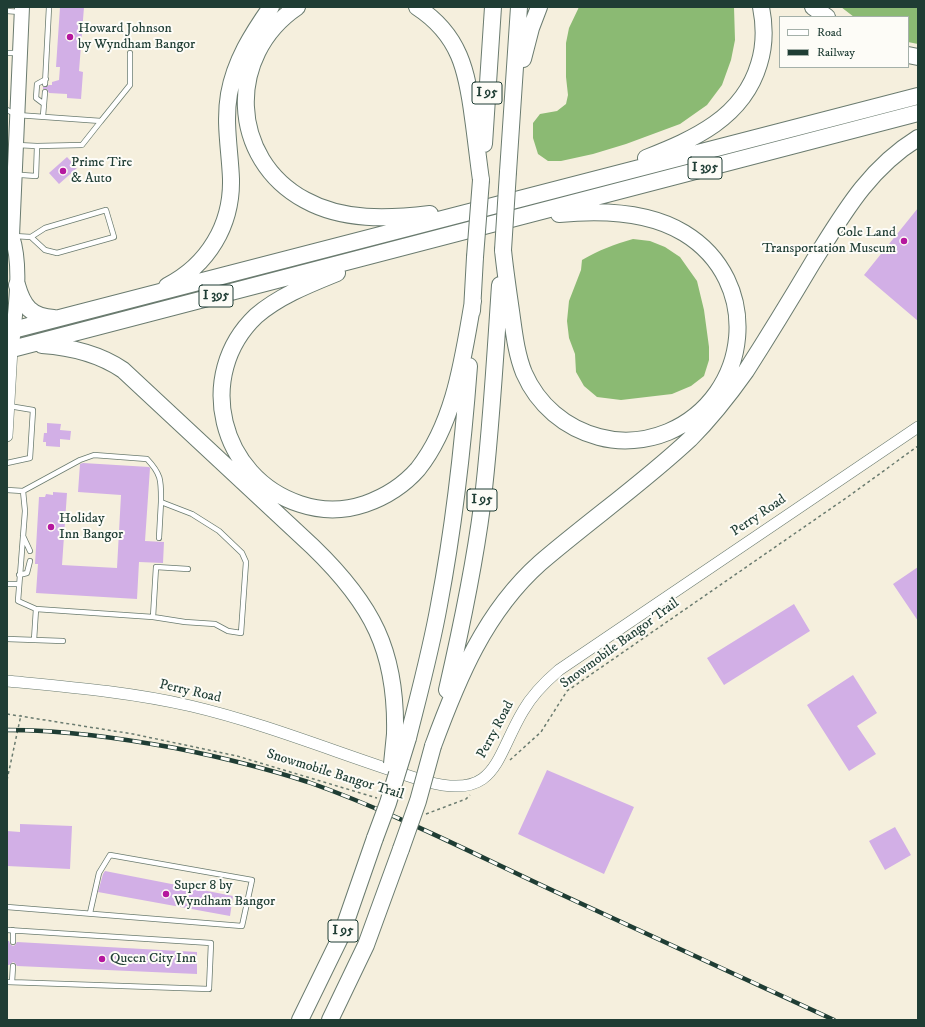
<!DOCTYPE html>
<html>
<head>
<meta charset="utf-8">
<style>
	body { margin:0 }
	#map { position:relative; width:925px; height:1027px; overflow:hidden; background:#f5efdd; font-family:"IM FELL DW Pica",serif }
	canvas { display:block }
	.frame { position:absolute; inset:0; border:8px solid #1f3d34; pointer-events:none }
	.legend { position:absolute; left:779px; top:16px; width:130px; height:52px; box-sizing:border-box; background:#fdfcf7; border:1px solid #a4b0a9; margin:0; padding:5px 7px; list-style:none; font-size:12px; color:#1f3d34 }
	.legend li { display:flex; align-items:center; gap:8px; height:20px }
	.legend b { width:20px; border:1px solid #a4b0a9 }
</style>
</head>
<body>
<div id="map">
<canvas width="925" height="1027"></canvas>
<div class="frame"></div>
<ul class="legend">
<li><b style="height:5px;background:#fff"></b>Road</li>
<li><b style="height:5px;background:#1f3d34"></b>Railway</li>
</ul>
</div>
<script>
const g = document.querySelector('canvas').getContext('2d');
g.lineJoin = 'round';
function fillPath(path, color) {
  g.fillStyle = color;
  g.fill(path, 'evenodd');
}
function stroke(path, color, width, dash) {
  g.strokeStyle = color;
  g.lineWidth = width;
  g.lineCap = dash ? 'butt' : 'round';
  g.setLineDash(dash || []);
  g.stroke(path);
}
function label(font, color, halo, rows, align = 'center') {
  g.font = font + ' "IM FELL DW Pica",serif';
  g.lineWidth = 4;
  g.setLineDash([]);
  g.textBaseline = 'middle';
  g.strokeStyle = halo;
  g.fillStyle = color;
  for (const [text, x, y, turn = 0] of rows) {
    g.save();
    g.translate(x, y);
    g.rotate((+turn || 0) * Math.PI / 180);
    g.textAlign = isNaN(turn) ? turn : align;
    if (halo) g.strokeText(text, 0, 0);
    g.fillText(text, 0, 0);
    g.restore();
  }
}
fillPath(new Path2D(`
	M 579,7 L 734,7 L 735,40 L 731,60 L 722,85 L 707,105 L 680,124 L 626,144 L 593,154 L 561,161 L 548,161 L 538,154 L 533,138 L 533,123 L 540,114 L 557,111 L 566,104 L 568,95 L 566,77 L 566,43 L 569,28 Z
	M 841,7 L 918,7 L 918,44 L 908,42 L 908,17 L 854,17 Z
	M 633,239 L 650,241 L 665,247 L 680,257 L 697,281 L 704,310 L 709,347 L 709,360 L 704,376 L 691,386 L 672,394 L 621,400 L 597,397 L 584,386 L 576,372 L 575,354 L 569,338 L 567,321 L 569,301 L 581,270 L 582,260 C 599,250 615,244 633,239 Z`), '#8bba73');
fillPath(new Path2D(`
	M 60,7 L 84,7 L 79,71 L 83,72 L 81,99 L 67,98 L 67,94 L 49,93 L 47,89 L 43,89 L 43,87 L 46,87 L 49,85 L 52,85 L 52,82 L 59,80 L 60,67 L 56,67 Z
	M 67,157 L 77,168 L 59,184 L 49,173 Z
	M 918,208 L 918,321 L 864,275 Z
	M 47,423 L 61,424 L 60,430 L 71,431 L 70,440 L 60,439 L 60,447 L 46,446 L 46,442 L 43,442 L 44,433 L 47,433 Z
	M 83,463 L 149,467 L 150,468 L 145,541 L 164,542 L 163,563 L 139,562 L 137,599 L 36,593 L 38,564 L 35,564 L 39,497 L 45,497 L 46,494 L 53,495 L 53,492 L 67,493 L 62,565 L 117,568 L 121,495 L 78,492 L 80,464 Z
	M 918,567 L 918,621 L 893,584 Z
	M 794,604 L 810,631 L 724,685 L 707,658 Z
	M 853,675 L 877,713 L 857,726 L 876,754 L 849,771 L 807,705 Z
	M 547,770 L 634,807 L 604,874 L 518,834 Z
	M 20,824 L 72,826 L 70,869 L 7,866 L 7,831 L 20,832 Z
	M 895,827 L 911,855 L 885,870 L 869,841 Z
	M 105,871 L 233,896 L 230,916 L 98,892 L 103,874 Z
	M 7,941 L 9,941 L 10,944 L 13,946 L 15,945 L 17,942 L 197,952 L 197,974 L 17,966 L 15,963 L 13,962 L 9,965 L 7,965 Z`), '#d2afe6');
const service = new Path2D(`
	M 7,11 L 20,12
	M 7,53 L 17,53
	M 45,84 L 49,7
	M 44,104 L 36,98 L 37,84 L 46,79
	M 7,110 L 17,115 L 101,121 L 82,145 L 37,146
	M 43,116 L 45,92
	M 101,121 L 130,85 L 130,53
	M 7,174 L 36,176 L 37,146 L 17,145
	M 14,236 L 31,237 L 45,228 L 106,210 L 114,237 L 57,253 L 45,250 L 31,237
	M 7,463 L 30,458 L 33,410 L 9,406
	M 7,490 L 23,491 L 80,460 L 94,455 L 147,459 C 162,475 161,481 161,502 L 192,514 L 219,531 L 242,553 L 246,562 L 241,633 L 228,631 L 215,624 L 185,622 L 153,617 L 36,609 L 34,640
	M 23,491 L 25,511 L 18,601 L 36,609
	M 23,536 L 30,551
	M 159,538 L 161,502
	M 19,575 L 27,573 L 30,561
	M 7,584 L 18,584
	M 153,617 L 156,567 L 188,569
	M 7,639 L 63,641
	M 7,907 L 242,926 L 252,880 L 110,855 L 99,873 L 90,913
	M 7,930 L 211,943 L 209,989 L 7,982
	M 13,942 L 13,930
	M 12,982 L 13,966`);
const tertiary = new Path2D(`
	M 7,436 L 12,349
	M 7,681 C 69,687 130,692 191,706 C 272,725 349,758 428,782 C 497,800 495,758 523,711 C 532,695 545,682 559,670 L 918,427`);
const primary = new Path2D(`
	M 7,351 L 12,349 C 14,314 23,270 12,236 L 22,7`);
const motorway = new Path2D(`
	M 297,7 C 226,55 229,159 305,200 C 343,221 388,219 430,214
	M 417,7 C 460,35 467,71 473,118 C 476,139 478,159 481,180
	M 813,7 L 827,17
	M 908,55 L 918,57
	M 523,59 L 531,28 L 539,7
	M 484,144 L 493,7
	M 646,158 C 694,139 743,118 759,64 C 765,45 765,27 761,7
	M 508,172 L 519,7
	M 503,250 C 505,270 508,290 511,311 C 514,332 516,353 524,373 C 538,405 565,428 599,437 C 621,443 646,441 668,432 C 752,396 763,281 684,233 C 648,211 600,210 559,214
	M 337,273 C 310,284 279,296 256,316 C 194,375 220,478 300,504 C 321,511 344,511 365,504 C 385,497 404,485 418,469 C 455,422 463,358 473,301
	M 17,285 C 23,306 31,317 54,318
	M 167,286 C 208,265 232,225 231,179 C 230,151 224,123 229,94 C 235,61 252,34 271,7
	M 472,311 L 475,257
	M 13,330 L 918,96
	M 42,345 C 71,347 98,353 123,370 L 313,547 C 372,604 397,651 395,734
	M 12,349 L 918,113
	M 447,690 C 461,629 474,568 482,506 C 491,433 495,359 500,285
	M 408,738 C 419,694 431,650 439,605 C 454,526 463,446 469,366
	M 433,746 C 458,678 485,612 540,563 C 589,521 643,483 690,439 C 711,418 729,395 746,371 C 769,335 791,299 813,262 C 843,214 868,169 918,138
	M 300,1020 L 341,936 L 375,838
	M 330,1020 L 366,945 L 401,849`);
stroke(service, '#6a7b6f', 6);
stroke(tertiary, '#6a7b6f', 12);
stroke(primary, '#6a7b6f', 16);
stroke(motorway, '#6a7b6f', 18);
stroke(new Path2D(`
	M 7,714 L 133,734 L 237,756 L 377,798
	M 510,760 L 541,732 L 567,691 L 849,496 L 918,446
	M 7,780 L 21,715
	M 426,814 L 466,799 L 470,795`), '#6a7b6f', 1.5, [3, 3]);
stroke(service, '#fff', 4.5);
stroke(tertiary, '#fff', 11);
stroke(primary, '#fff', 14);
stroke(motorway, '#fff', 16);
const rail = new Path2D(`
	M 7,730 C 64,730 119,738 175,748 C 220,757 265,768 308,782 C 393,812 474,854 556,892 C 649,935 742,977 834,1020`);
stroke(rail, '#1f3d34', 4.5);
stroke(rail, '#fdfcf7', 3, [9]);
const motorwayBridge = new Path2D(`
	M 503,250 L 508,172
	M 475,257 L 481,180
	M 392,764 L 395,734
	M 375,838 L 388,803 L 408,738
	M 401,849 L 418,801 L 433,746`);
stroke(motorwayBridge, '#6a7b6f', 18, []);
stroke(motorwayBridge, '#fff', 16);
for (const [x, y, r, color] of [
	[70,37,4,"#b5179e"],
	[63,171,4,"#b5179e"],
	[904,241,4,"#b5179e"],
	[51,527,4,"#b5179e"],
	[166,894,4,"#b5179e"],
	[102,959,4,"#b5179e"]
]) {
  const dot = new Path2D();
  dot.arc(x, y, r, 0, 2 * Math.PI);
  g.fillStyle = color;
  g.fill(dot);
  stroke(dot, '#fdfcf7', 1.5);
}
for (const [x, y, w] of [
	[487,93,30],
	[705,168,34],
	[216,296,34],
	[482,500,30],
	[343,931,30]
]) {
  const box = new Path2D();
  box.roundRect(x - w / 2, y - 11, w, 22, 3);
  g.fillStyle = '#fdfcf7';
  g.fill(box);
  stroke(box, '#1f3d34', 1);
}
label('bold 13px', '#1f3d34', null, [
	["I 95",487,93],
	["I 395",705,168],
	["I 395",216,296],
	["I 95",482,500],
	["I 95",343,931]
]);
label('14px', '#1f3d34', '#fdfcf7', [
	["Howard Johnson",78,29],
	["by Wyndham Bangor",78,45],
	["Prime Tire",71,163],
	["& Auto",71,179],
	["Cole Land",896,233,"right"],
	["Transportation Museum",896,249,"right"],
	["Holiday",59,519],
	["Inn Bangor",59,535],
	["Super 8 by",174,886],
	["Wyndham Bangor",174,902],
	["Queen City Inn",110,959]
], 'left');
label('14px', '#1f3d34', '#fdfcf7', [
	["Perry Road",759,516,-34],
	["Snowmobile Bangor Trail",620,644,-36],
	["Perry Road",190,692,13],
	["Perry Road",496,730,-62],
	["Snowmobile Bangor Trail",335,775,17]
]);
</script>
</body>
</html>
